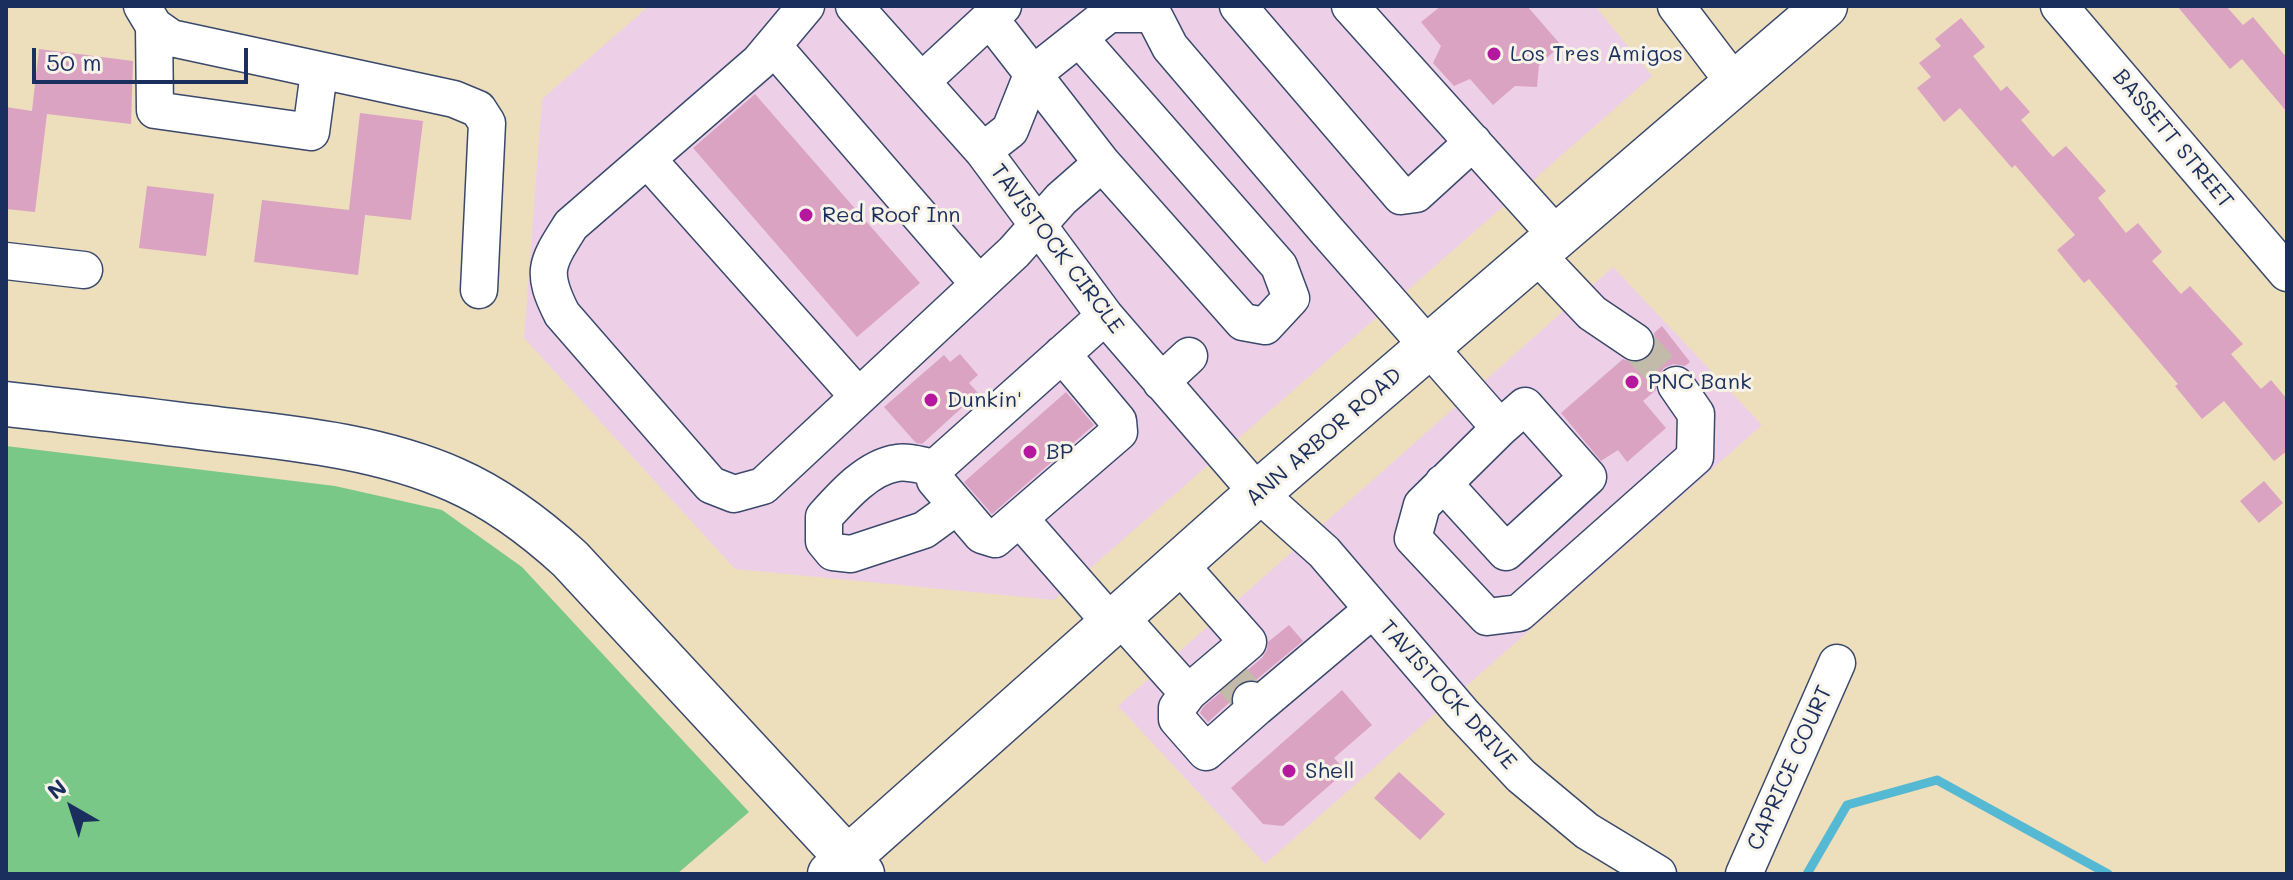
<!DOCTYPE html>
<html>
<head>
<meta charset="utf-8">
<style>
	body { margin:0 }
	#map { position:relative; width:2293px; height:880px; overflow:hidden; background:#eddebc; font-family:Mali,sans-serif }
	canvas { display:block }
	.frame { position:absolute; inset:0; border:8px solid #1b2f5e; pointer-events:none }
	.north { position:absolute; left:32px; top:768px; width:80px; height:80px; -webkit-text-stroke:6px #f7f3e8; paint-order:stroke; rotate:321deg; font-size:22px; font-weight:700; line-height:32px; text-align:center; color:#1b2f5e }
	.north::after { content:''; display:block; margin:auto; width:28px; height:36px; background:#1b2f5e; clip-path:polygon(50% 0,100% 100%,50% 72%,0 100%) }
	.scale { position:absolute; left:32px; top:48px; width:216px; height:36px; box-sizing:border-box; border:4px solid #1b2f5e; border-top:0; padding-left:10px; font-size:24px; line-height:28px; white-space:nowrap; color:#1b2f5e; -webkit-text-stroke:6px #f7f3e8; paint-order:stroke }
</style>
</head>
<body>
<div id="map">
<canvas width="2293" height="880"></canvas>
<div class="frame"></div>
<div class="north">N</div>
<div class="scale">50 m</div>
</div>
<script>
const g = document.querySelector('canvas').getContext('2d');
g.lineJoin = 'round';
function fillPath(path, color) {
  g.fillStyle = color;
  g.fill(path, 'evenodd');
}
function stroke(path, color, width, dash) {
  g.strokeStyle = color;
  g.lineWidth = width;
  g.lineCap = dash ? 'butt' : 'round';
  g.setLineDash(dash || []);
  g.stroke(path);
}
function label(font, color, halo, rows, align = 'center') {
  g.font = font + ' Mali,sans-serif';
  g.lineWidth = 6;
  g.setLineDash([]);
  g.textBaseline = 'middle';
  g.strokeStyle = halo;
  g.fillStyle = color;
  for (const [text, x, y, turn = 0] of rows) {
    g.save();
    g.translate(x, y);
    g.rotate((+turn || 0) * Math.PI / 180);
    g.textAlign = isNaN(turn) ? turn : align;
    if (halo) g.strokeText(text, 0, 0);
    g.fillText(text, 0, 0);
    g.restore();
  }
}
fillPath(new Path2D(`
	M 649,6 L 1595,6 L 1652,76 L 1054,600 L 735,569 L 524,338 L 542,99 Z
	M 1613,267 L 1762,425 L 1265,864 L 1118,706 Z`), '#edd0e8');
fillPath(new Path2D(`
	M 6,446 L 335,486 L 442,510 L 522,567 L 749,812 L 677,874 L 6,874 Z`), '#7ac887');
stroke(new Path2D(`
	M 1807,874 L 1847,805 L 1937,780 L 2108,874`), '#55b9d3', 9);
fillPath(new Path2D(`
	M 1441,6 L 1527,6 L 1561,45 L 1539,65 L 1537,87 L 1515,86 L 1493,105 L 1470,79 L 1454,86 L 1433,63 L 1441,46 L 1421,22 Z
	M 2177,6 L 2226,6 L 2243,25 L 2253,17 L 2287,58 L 2287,112 L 2242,59 L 2230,69 Z
	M 1961,18 L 1985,47 L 1973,56 L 2001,91 L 2007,86 L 2030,112 L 2021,120 L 2053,157 L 2066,146 L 2106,191 L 2098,198 L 2126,233 L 2138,223 L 2162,252 L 2152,261 L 2181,294 L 2190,286 L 2243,344 L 2231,354 L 2261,389 L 2271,380 L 2287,399 L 2287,451 L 2274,461 L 2224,401 L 2202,419 L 2175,386 L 2178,384 L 2089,279 L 2084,283 L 2057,250 L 2075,235 L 2015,165 L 2012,168 L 1960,108 L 1944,122 L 1917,88 L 1931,77 L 1919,63 L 1941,46 L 1935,39 Z
	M 39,49 L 133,61 L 131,124 L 47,114 L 35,212 L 6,209 L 6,107 L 32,111 Z
	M 755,94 L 920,283 L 857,337 L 693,148 Z
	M 360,113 L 423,121 L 411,220 L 365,215 L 358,275 L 254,262 L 262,200 L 349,210 Z
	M 147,186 L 214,194 L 206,256 L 139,248 Z
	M 1662,326 L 1690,362 L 1685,366 L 1674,364 L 1664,368 L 1657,377 L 1656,390 L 1643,401 L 1666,428 L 1627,462 L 1618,450 L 1601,461 L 1561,413 L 1623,359 L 1634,363 L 1645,360 L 1652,354 L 1656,344 L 1654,333 Z
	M 960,354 L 978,375 L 969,383 L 978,393 L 922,444 L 916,443 L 884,407 L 944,355 L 950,362 Z
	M 1066,392 L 1094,425 L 992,514 L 964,482 Z
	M 2264,481 L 2283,503 L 2259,523 L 2240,501 Z
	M 1289,625 L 1303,641 L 1256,680 L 1246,680 L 1238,684 L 1232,692 L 1230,702 L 1208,722 L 1200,713 L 1203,707 L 1262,658 L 1267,650 L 1268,642 Z
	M 1342,690 L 1372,725 L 1334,758 L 1346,771 L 1283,826 L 1263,824 L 1231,788 Z
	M 1399,772 L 1445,814 L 1420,840 L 1374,798 Z`), '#daa3c2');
stroke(new Path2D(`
	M 1635,342 L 1676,385
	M 1229,676 L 1251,700`), '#c3bba9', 36, [36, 18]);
const minor = new Path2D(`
	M 142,6 L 154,26 L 171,38 L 454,99 L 478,109 L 487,123 L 479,290
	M 806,6 L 759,62 L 571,225 C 547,263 540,271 562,314 L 711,485 L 734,494 L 763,486 L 1014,252 L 1061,199 L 1102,163 L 1243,322 L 1265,326 L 1291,298 L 1279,266 L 1079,38
	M 854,6 L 983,151 L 1105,316 L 1258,493 L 1324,552 L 1462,713 L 1521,776 L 1587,831 L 1658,874
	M 1238,6 L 1401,196 L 1416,194 L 1473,142
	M 1350,6 L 1557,236
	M 1676,6 L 1736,85
	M 2059,6 L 2287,273
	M 990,19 L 1102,163
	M 154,26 L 155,110 L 311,132 L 319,72
	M 773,46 L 979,284
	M 922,81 L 1003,6
	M 983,151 L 1010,130 L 1032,75 L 1109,14 L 1153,14 L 1170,47 L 1327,231 L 1500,428 L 1422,505 L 1413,538 L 1487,617 L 1519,613 L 1695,457 L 1696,414 L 1676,385
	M 648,160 L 858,396
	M 1536,254 L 1592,313 L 1635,342
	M 6,261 L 84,270
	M 1062,354 L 1118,421 L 1119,432 L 995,539 L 982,535 L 935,480 L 935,468 L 1105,316
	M 1161,382 L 1189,356
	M 935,468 C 923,466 909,461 897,463 C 868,467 842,497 824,517 L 824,541 L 833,552 L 851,554 L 924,530 L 957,506
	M 1443,483 L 1506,552 L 1588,477 L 1525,406 L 1500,428
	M 1020,519 L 1112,624
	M 1120,617 L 1188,693 L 1248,642 L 1179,564
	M 1188,693 L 1177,708 L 1177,719 L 1206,752 L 1257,707
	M 1251,700 L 1257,707 L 1372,610
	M 1744,874 L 1837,663`);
const major = new Path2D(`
	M 830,874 L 1258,493 L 1825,6`);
const highway = new Path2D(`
	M 6,404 C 79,412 151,421 224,430 C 301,439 383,448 455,480 C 498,499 535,527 570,559 L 862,874`);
stroke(minor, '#3a496c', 39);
stroke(major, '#3a496c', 47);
stroke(highway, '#3a496c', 47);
stroke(minor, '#fff', 36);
stroke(major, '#fff', 44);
stroke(highway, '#fff', 44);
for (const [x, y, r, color] of [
	[1494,54,8,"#b5179e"],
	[806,215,8,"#b5179e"],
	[1632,382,8,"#b5179e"],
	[931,400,8,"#b5179e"],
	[1030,452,8,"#b5179e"],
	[1289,771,8,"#b5179e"]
]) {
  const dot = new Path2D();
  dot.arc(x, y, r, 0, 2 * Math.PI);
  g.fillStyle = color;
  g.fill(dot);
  stroke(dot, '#f7f3e8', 3);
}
label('22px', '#1b2f5e', '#f7f3e8', [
	["Los Tres Amigos",1510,54],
	["Red Roof Inn",822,215],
	["PNC Bank",1648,382],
	["Dunkin'",947,400],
	["BP",1046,452],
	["Shell",1305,771]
], 'left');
label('22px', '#1b2f5e', '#f7f3e8', [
	["BASSETT STREET",2173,139,50],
	["TAVISTOCK CIRCLE",1057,249,53],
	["ANN ARBOR ROAD",1324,437,-41],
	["TAVISTOCK DRIVE",1448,695,48],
	["CAPRICE COURT",1790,768,-66]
]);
</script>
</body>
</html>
